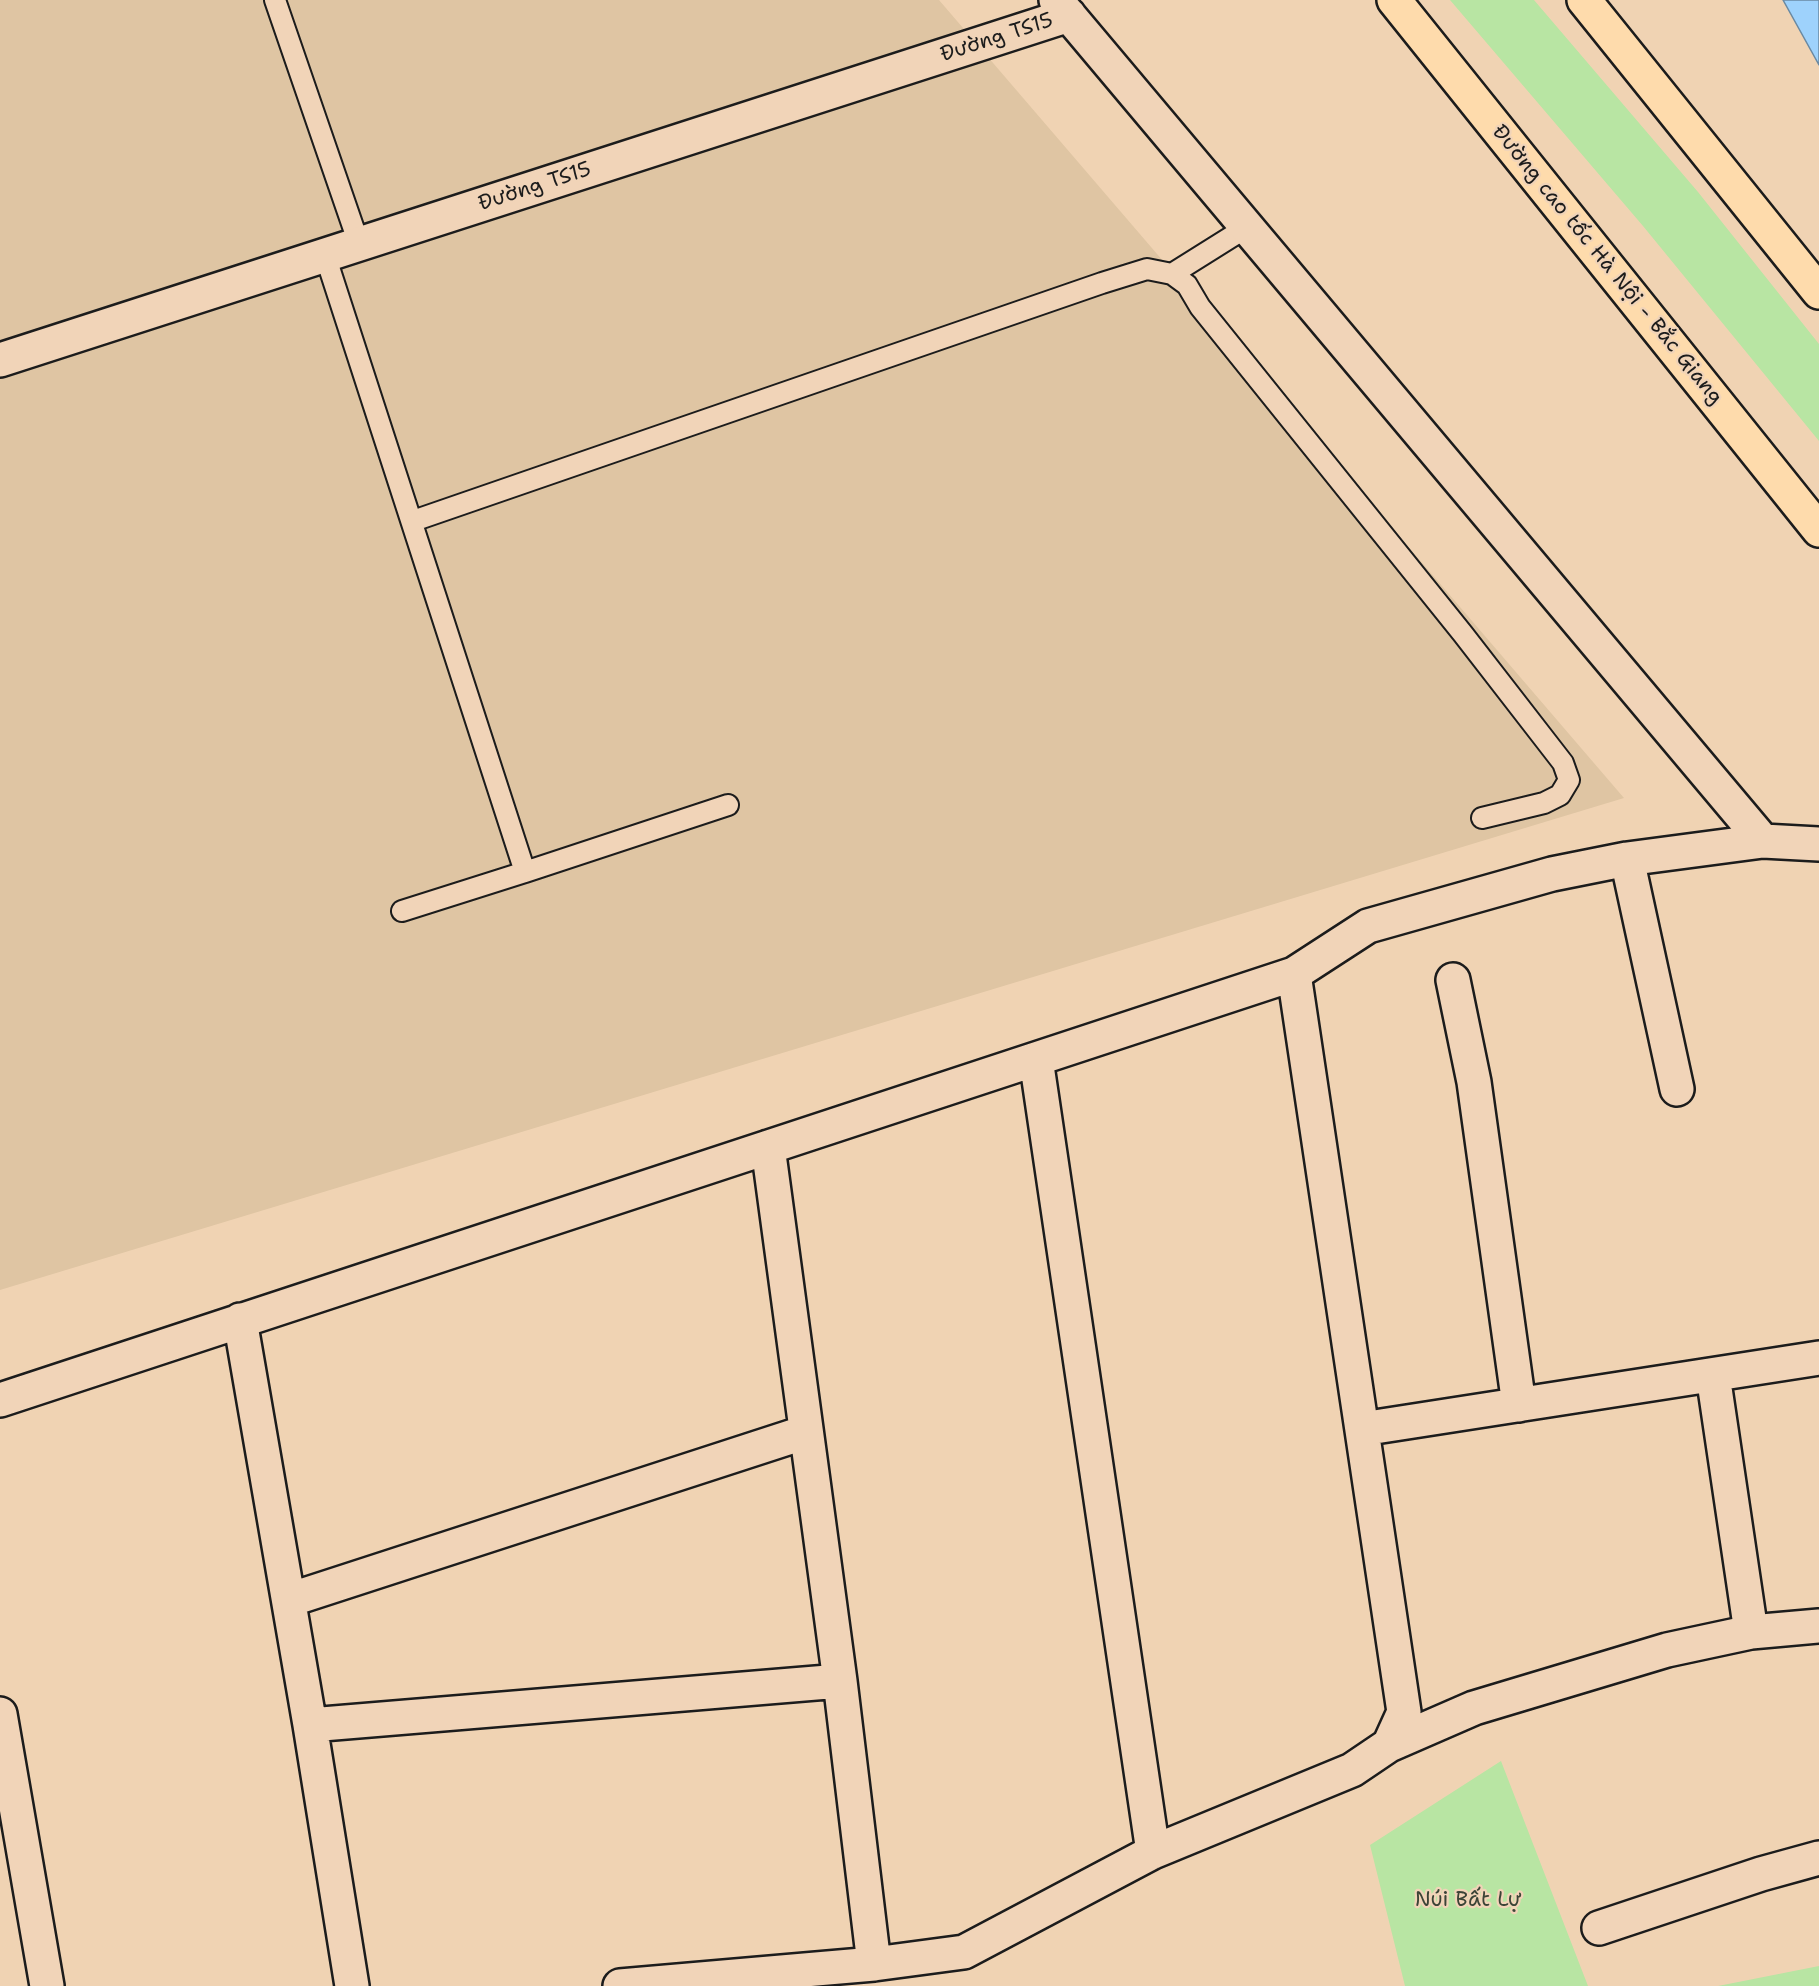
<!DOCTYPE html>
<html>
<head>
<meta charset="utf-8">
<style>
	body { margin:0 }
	canvas { display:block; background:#f0d3b3 }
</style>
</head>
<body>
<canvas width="1819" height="1986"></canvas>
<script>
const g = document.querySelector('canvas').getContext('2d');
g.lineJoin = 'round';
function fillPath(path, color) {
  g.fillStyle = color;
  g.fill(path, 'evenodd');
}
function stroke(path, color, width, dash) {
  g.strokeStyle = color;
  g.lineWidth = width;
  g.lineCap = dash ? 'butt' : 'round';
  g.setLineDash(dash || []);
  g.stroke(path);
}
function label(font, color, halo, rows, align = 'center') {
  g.font = font + ' "Shantell Sans",sans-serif';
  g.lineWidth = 4.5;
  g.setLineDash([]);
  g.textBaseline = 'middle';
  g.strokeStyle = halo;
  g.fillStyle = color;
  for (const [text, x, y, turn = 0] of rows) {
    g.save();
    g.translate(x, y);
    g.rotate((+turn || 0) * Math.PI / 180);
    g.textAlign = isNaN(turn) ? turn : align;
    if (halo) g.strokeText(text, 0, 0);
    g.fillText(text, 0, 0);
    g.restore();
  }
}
fillPath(new Path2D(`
	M 0,0 L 939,0 L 1624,798 L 0,1290 Z`), '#dfc5a3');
fillPath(new Path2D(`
	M 1450,0 L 1534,0 L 1698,192 L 1819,344 L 1819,441 L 1643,226 Z
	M 1501,1761 L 1588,1986 L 1405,1986 L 1370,1845 Z
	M 1819,1966 L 1819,1986 L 1718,1986 Z`), '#b8e5a3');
const water = new Path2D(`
	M 1783,0 L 1819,0 L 1819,65 Z`);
fillPath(water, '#9ed2fc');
stroke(water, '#6a89a2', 1.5);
const service = new Path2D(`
	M 275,0 L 359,244
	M 325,255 L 525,872 L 402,911
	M 1172,274 L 1247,227
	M 413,521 L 1102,283 L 1147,269 L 1172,274 L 1187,285 L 1200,307 L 1463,634 L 1563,763 L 1569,780 L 1560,795 L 1544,803 L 1482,818
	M 525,872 L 728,805`);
const minor = new Path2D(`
	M 1056,0 L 1763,841
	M 0,360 L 1069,15
	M 1627,859 L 1677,1089
	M 1294,974 L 1404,1712 L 1389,1745
	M 1453,980 L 1474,1082 L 1519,1405
	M 1036,1059 L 1153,1852
	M 768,1147 L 840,1681 L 874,1964
	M 240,1320 L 310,1725 L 352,1986
	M 1713,1375 L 1751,1632
	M 0,1400 L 1294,974 L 1368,926 L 1552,874 L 1627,859 L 1763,841 L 1819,844
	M 1362,1429 L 1819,1358
	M 289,1600 L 806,1432
	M 0,1714 L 47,1986
	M 310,1725 L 840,1681
	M 1599,1928 L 1761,1874 L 1819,1858
	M 620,1986 L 874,1964 L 964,1952 L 1153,1852 L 1352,1770 L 1389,1745 L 1474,1708 L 1667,1650 L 1751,1632 L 1819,1626`);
const motorway = new Path2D(`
	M 1394,0 L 1819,530
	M 1584,0 L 1819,292`);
stroke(service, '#1c1c1c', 24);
stroke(minor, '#1c1c1c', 38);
stroke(motorway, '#1c1c1c', 38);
stroke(service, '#f1d4b8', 20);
stroke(minor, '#f1d4b8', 33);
stroke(motorway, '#fedbac', 33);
label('21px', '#1c1c1c', '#f1d4b8', [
	["Đường TS15",997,38,-18],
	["Đường TS15",535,187,-18],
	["Đường cao tốc Hà Nội - Bắc Giang",1607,265,51]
]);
label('21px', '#3b4437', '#f1d4b8', [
	["Núi Bất Lự",1468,1901]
]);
</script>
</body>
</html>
